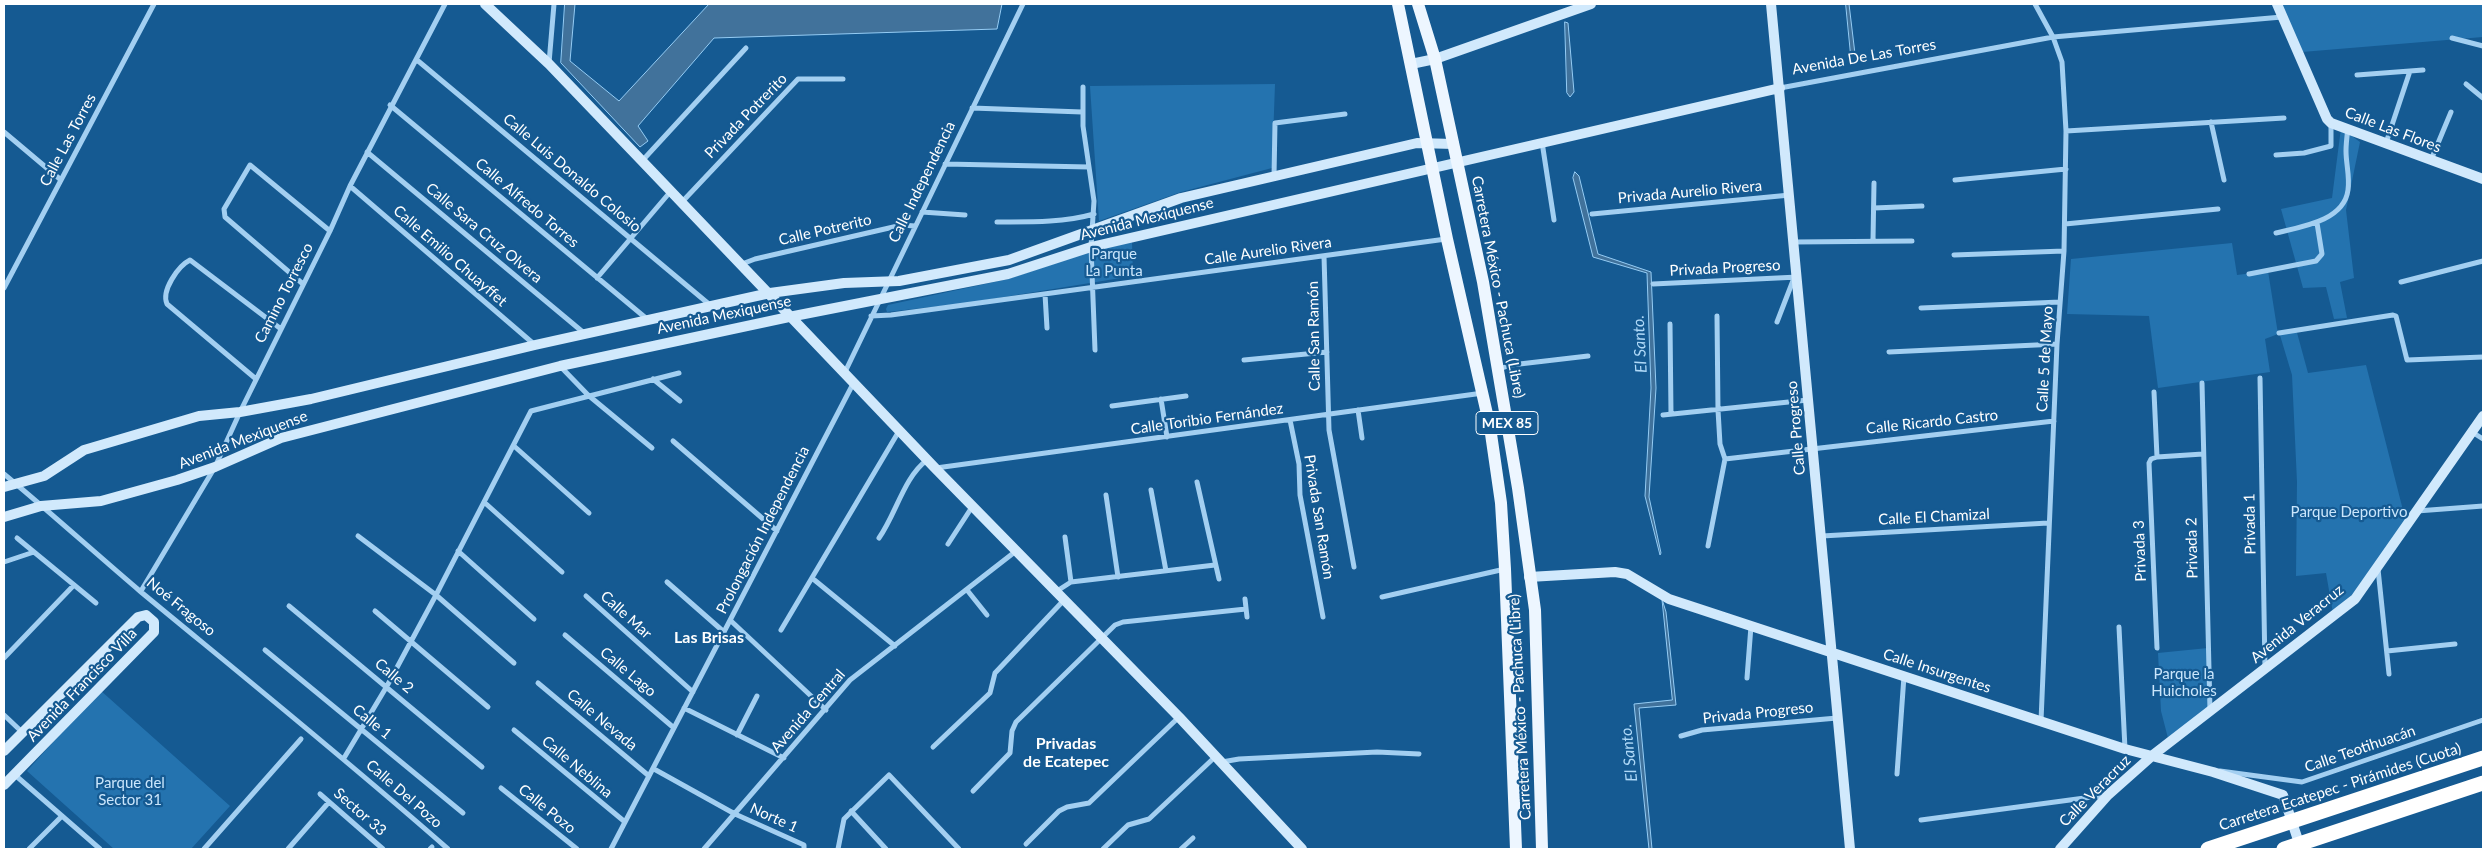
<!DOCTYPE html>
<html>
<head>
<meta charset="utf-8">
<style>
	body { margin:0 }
	#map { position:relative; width:2487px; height:853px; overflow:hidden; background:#155a92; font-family:Lato,sans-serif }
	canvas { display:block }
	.frame { position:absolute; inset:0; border:5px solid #fff; pointer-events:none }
</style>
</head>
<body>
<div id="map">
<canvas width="2487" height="853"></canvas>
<div class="frame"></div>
</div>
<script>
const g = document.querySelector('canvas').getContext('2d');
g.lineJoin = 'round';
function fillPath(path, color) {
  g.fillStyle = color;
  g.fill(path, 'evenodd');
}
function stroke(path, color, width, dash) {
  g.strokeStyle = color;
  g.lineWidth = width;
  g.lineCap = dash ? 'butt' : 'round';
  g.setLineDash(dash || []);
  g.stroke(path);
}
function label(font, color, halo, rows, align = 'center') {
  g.font = font + ' Lato,sans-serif';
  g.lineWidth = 4.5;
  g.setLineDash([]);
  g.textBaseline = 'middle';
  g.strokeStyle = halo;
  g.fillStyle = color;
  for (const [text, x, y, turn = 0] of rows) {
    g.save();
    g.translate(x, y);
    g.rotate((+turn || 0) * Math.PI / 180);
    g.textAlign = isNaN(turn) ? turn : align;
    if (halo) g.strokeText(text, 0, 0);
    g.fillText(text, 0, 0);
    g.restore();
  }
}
fillPath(new Path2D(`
	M 2280,4 L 2483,4 L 2483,37 L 2302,52 Z
	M 1275,84 L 1272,168 L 1181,192 L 1099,221 L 1090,86 Z
	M 2341,128 L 2360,142 L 2346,210 L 2354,278 L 2340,282 L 2347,318 L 2334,319 L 2326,287 L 2303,288 L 2281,209 L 2332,198 Z
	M 1132,242 L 1133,276 L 967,303 L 887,312 L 886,309 L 888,305 L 897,303 L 1008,279 L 1089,252 Z
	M 2232,243 L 2237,275 L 2268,271 L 2278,334 L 2265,339 L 2270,372 L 2158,388 L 2149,316 L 2067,314 L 2071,259 Z
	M 2296,329 L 2308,373 L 2366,365 L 2406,522 L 2334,619 L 2326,573 L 2296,576 L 2297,482 L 2292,375 L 2279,332 Z
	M 2208,648 L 2209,712 L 2169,742 L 2161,711 L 2158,653 Z
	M 100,690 L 230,806 L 191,849 L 114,849 L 27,771 Z`), '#2473af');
const water = new Path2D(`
	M 565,4 L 575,4 L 570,61 L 619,101 L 709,4 L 1002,4 L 997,29 L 714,38 L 638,126 L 648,141 L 640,147 L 561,63 Z
	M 1846,4 L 1849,4 L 1855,54 L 1851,55 Z
	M 1565,22 L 1568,23 L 1574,92 L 1570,97 L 1567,93 Z
	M 1575,172 L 1579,176 L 1598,254 L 1651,272 L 1656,388 L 1649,497 L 1661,553 L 1660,555 L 1645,496 L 1651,388 L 1647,273 L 1593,257 L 1573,178 Z
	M 1662,599 L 1666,612 L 1676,705 L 1639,708 L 1652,849 L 1649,849 L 1634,704 L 1672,700 Z`);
fillPath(water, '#41729b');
stroke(water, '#95ccf4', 1);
stroke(new Path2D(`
	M 2035,4 L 2053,37 L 2062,62 L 2066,131 L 2064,251 L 2057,344 L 2041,721
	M 2452,38 L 2483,46
	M 417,60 L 710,305
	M 549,63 L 554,4
	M 2357,75 L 2423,70
	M 2466,84 L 2483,98
	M 1083,87 L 1083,126 L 1094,201 L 1091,247 L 1095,350
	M 1780,88 L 2053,37 L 2282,17
	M 390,105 L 647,319
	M 972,108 L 1082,112
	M 2211,122 L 2224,180
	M 2066,131 L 2284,118
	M 4,132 L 61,180
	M 1542,142 L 1554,220
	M 2386,143 L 2410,71
	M 367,152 L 584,333
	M 2276,155 L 2304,153 L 2331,146 L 2331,123
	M 2431,160 L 2451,112
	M 642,161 L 746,48
	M 945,164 L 1089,167
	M 1274,176 L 1275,123 L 1345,114
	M 1955,180 L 2066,169
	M 350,186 L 535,345
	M 682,202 L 798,79 L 843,79
	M 1874,208 L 1922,206
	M 922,212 L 965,215
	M 1592,214 L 1790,195
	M 997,222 C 1029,222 1062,223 1094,214
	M 2065,224 L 2218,209
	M 2276,233 C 2301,227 2344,221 2348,190 C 2350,177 2346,164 2346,151 C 2346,143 2347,136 2348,128
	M 1873,240 L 1874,183
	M 1794,242 L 1912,241
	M 1954,255 L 2064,251
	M 1324,256 L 1329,430 L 1354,567
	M 742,264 L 755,259 L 902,225 L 915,226
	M 2249,274 L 2316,261 L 2322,254 L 2317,223
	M 597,278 L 671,191
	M 2401,282 L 2483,261
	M 303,284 L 225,217 L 224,209 L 250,165 L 330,231
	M 1653,284 L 1798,277
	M 4,288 L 154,4
	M 1045,294 L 1047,328
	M 1921,308 L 2060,302
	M 871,316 L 891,315 L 1446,239
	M 1777,322 L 1794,278
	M 1670,324 L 1671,414
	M 2279,333 L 2393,315 L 2396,316 L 2407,360 L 2483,357
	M 1889,352 L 2057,344
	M 1244,360 L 1327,352
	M 560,366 L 588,395 L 652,448
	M 1499,369 L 1511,365 L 1588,356
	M 845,372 L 1023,4
	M 2260,378 L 2265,669
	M 256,379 L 167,304 C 161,291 178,266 190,260 L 281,329
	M 653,379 L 680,401
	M 2202,383 L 2210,710
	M 2154,392 L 2157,457
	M 1161,399 L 1167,437
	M 1112,406 L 1186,396
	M 1358,410 L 1362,438
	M 1663,415 L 1808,400
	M 1290,420 L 1299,464 L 1300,495 L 1323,617
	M 2472,432 L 2483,439
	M 673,441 L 777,531
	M 514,446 L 589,513
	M 1725,459 L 2054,421
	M 936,468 L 1483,393
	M 4,474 C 50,512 95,553 141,592 C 244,677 348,761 448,849
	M 1197,482 L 1219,579
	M 1151,490 L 1166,571
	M 1106,495 L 1118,577
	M 484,502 L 562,572
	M 2417,511 L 2483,506
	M 358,536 L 436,595 L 514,663
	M 1822,536 L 2048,523
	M 1065,537 L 1071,582
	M 17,538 L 96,603
	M 879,538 C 896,514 904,477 927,460
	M 948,544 L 972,507
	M 1708,546 L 1725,459 L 1720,444 L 1718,410 L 1717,316
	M 458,551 L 534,619
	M 4,562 L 34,552
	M 2378,569 L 2389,674
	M 812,578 L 895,646
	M 667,582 L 724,632
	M 967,590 L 987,615
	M 141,591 L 215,467 L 240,412 L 330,231 L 350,186 L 445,4
	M 1057,591 L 1071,582 L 1215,565
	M 586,596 L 693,692
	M 1382,597 L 1505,569
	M 1245,599 L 1247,617
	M 289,606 L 482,767
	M 375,611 L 488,707
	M 730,620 L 826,710
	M 2119,627 L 2125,749
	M 781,630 L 899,431
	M 565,635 L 674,728
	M 2157,648 L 2149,463 L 2151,459 L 2157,457 L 2203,454
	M 265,650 L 463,813
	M 2387,651 L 2455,644
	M 4,658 L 74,585
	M 1747,678 L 1751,626
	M 538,683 L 649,776
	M 684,708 L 784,758
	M 4,715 L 22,732
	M 514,730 L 625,822
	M 737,735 L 757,696
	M 1681,736 L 1702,730 L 1837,718
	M 933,747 L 990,693 L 995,673 L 1064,600
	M 344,758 L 387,686 L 436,595 L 531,411 L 679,373
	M 1222,762 L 1239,759 L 1377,752 L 1419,754
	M 654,769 L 735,814 L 804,845 L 804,849
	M 2220,771 L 2302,782 L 2483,720
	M 1897,774 L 1904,676
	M 15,775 L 100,849
	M 501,788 L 577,849
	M 973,791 L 1010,753 L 1012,731 L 1016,722 L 1115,625 L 1123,622 L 1246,609
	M 320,794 L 383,849
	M 851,811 L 886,849
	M 1921,820 L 2107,795
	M 1026,844 L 1059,811 L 1067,807 L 1089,803 L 1179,717
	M 29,849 L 62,816
	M 204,849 L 301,739
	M 288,849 L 329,802
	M 430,849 L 432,847
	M 611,849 L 854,382
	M 704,849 L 850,680 L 1016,551
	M 838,849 L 844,819 L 889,775 L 959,849
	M 1103,849 L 1128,825 L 1149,819 L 1216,756
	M 1181,849 L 1193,838`), '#a3cff1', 5);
stroke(new Path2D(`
	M 485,4 L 549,64 L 642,161 L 935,468 L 1179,717 L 1302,849
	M 1771,4 L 1850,849
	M 2277,4 L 2327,119 L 2331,123 L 2483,179
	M 1411,64 L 1435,59 L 1591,4
	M 4,487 L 44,476 L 84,450 L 199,416 L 240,412 L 311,399 L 535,345 L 770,293 L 844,283 L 899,281 L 1009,260 L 1181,198 L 1417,143 L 1454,144
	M 4,517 L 41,506 L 101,501 L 177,480 L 215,467 L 281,438 L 560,366 L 789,317 L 1008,274 L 1091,247 L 1780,88
	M 1529,577 L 1615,572 L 1627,574 L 1669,599 L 2125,749 L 2213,772 L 2283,795 L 2301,849
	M 4,751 L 138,617 L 146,615 L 154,622 L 154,632 L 4,785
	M 2060,849 L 2108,795 L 2153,755 L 2355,599 L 2483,416`), '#d1e9fc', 10);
stroke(new Path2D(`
	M 1398,4 L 1447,239 L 1490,427 L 1501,503 L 1505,569 L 1516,849
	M 1418,4 L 1435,59 L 1483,282 L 1518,488 L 1535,610 L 1542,849`), '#edf6ff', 12);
stroke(new Path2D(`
	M 2208,849 L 2483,758
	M 2284,849 L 2483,783`), '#fff', 15);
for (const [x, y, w] of [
	[1507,423,62]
]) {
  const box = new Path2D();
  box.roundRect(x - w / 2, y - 11.5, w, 23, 4);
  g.fillStyle = '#155a92';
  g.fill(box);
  stroke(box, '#fff', 1);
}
label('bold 14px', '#fff', null, [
	["MEX 85",1507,423]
]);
label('15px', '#fff', '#155a92', [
	["Avenida De Las Torres",1864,57,-10],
	["Privada Potrerito",746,116,-46],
	["Calle Las Flores",2393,130,21],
	["Calle Las Torres",68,140,-62],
	["Calle Luis Donaldo Colosio",572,173,40],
	["Calle Independencia",922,182,-64],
	["Privada Aurelio Rivera",1690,192,-5],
	["Calle Alfredo Torres",527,203,40],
	["Avenida Mexiquense",1147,219,-14],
	["Calle Potrerito",825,230,-13],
	["Calle Sara Cruz Olvera",484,233,40],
	["Calle Aurelio Rivera",1268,251,-8],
	["Calle Emilio Chuayffet",450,256,41],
	["Privada Progreso",1725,268,-3],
	["Carretera México - Pachuca (Libre)",1498,287,79],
	["Camino Torresco",284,293,-63],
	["Avenida Mexiquense",724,315,-12],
	["Calle San Ramón",1314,336,-91],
	["Calle 5 de Mayo",2045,359,-87],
	["Calle Toribio Fernández",1207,419,-8],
	["Calle Ricardo Castro",1932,422,-6],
	["Calle Progreso",1796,428,-95],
	["Avenida Mexiquense",243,440,-21],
	["Privada San Ramón",1319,517,81],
	["Calle El Chamizal",1934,517,-3],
	["Privada 1",2250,524,-91],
	["Prolongación Independencia",763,530,-63],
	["Privada 2",2192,548,-91],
	["Privada 3",2140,551,-92],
	["Noé Fragoso",181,607,39],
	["Calle Mar",626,615,42],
	["Avenida Veracruz",2297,624,-39],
	["Calle Insurgentes",1937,671,18],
	["Calle Lago",628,672,40],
	["Calle 2",394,676,40],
	["Avenida Francisco Villa",82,685,-46],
	["Carretera México - Pachuca (Libre)",1520,707,-93],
	["Avenida Central",808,711,-49],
	["Privada Progreso",1758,713,-6],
	["Calle Nevada",602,720,40],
	["Calle 1",372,722,39],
	["Calle Teotihuacán",2360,749,-19],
	["Calle Neblina",577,767,40],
	["Carretera Ecatepec - Pirámides (Cuota)",2340,787,-18],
	["Calle Veracruz",2095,791,-45],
	["Calle Del Pozo",404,794,41],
	["Calle Pozo",547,809,39],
	["Sector 33",360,812,41],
	["Norte 1",774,818,24]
]);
label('15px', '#cae6fc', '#155a92', [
	["Parque",1114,254],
	["La Punta",1114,271],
	["Parque Deportivo",2349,512],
	["Parque la",2184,674],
	["Huicholes",2184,691],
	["Parque del",130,783],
	["Sector 31",130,800]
]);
label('italic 16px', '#afd9f8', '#155a92', [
	["El Santo.",1640,344,-93],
	["El Santo.",1629,753,-96]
]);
label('bold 16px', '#fff', '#155a92', [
	["Las Brisas",709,638],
	["Privadas",1066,744],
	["de Ecatepec",1066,762]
]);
</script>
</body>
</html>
